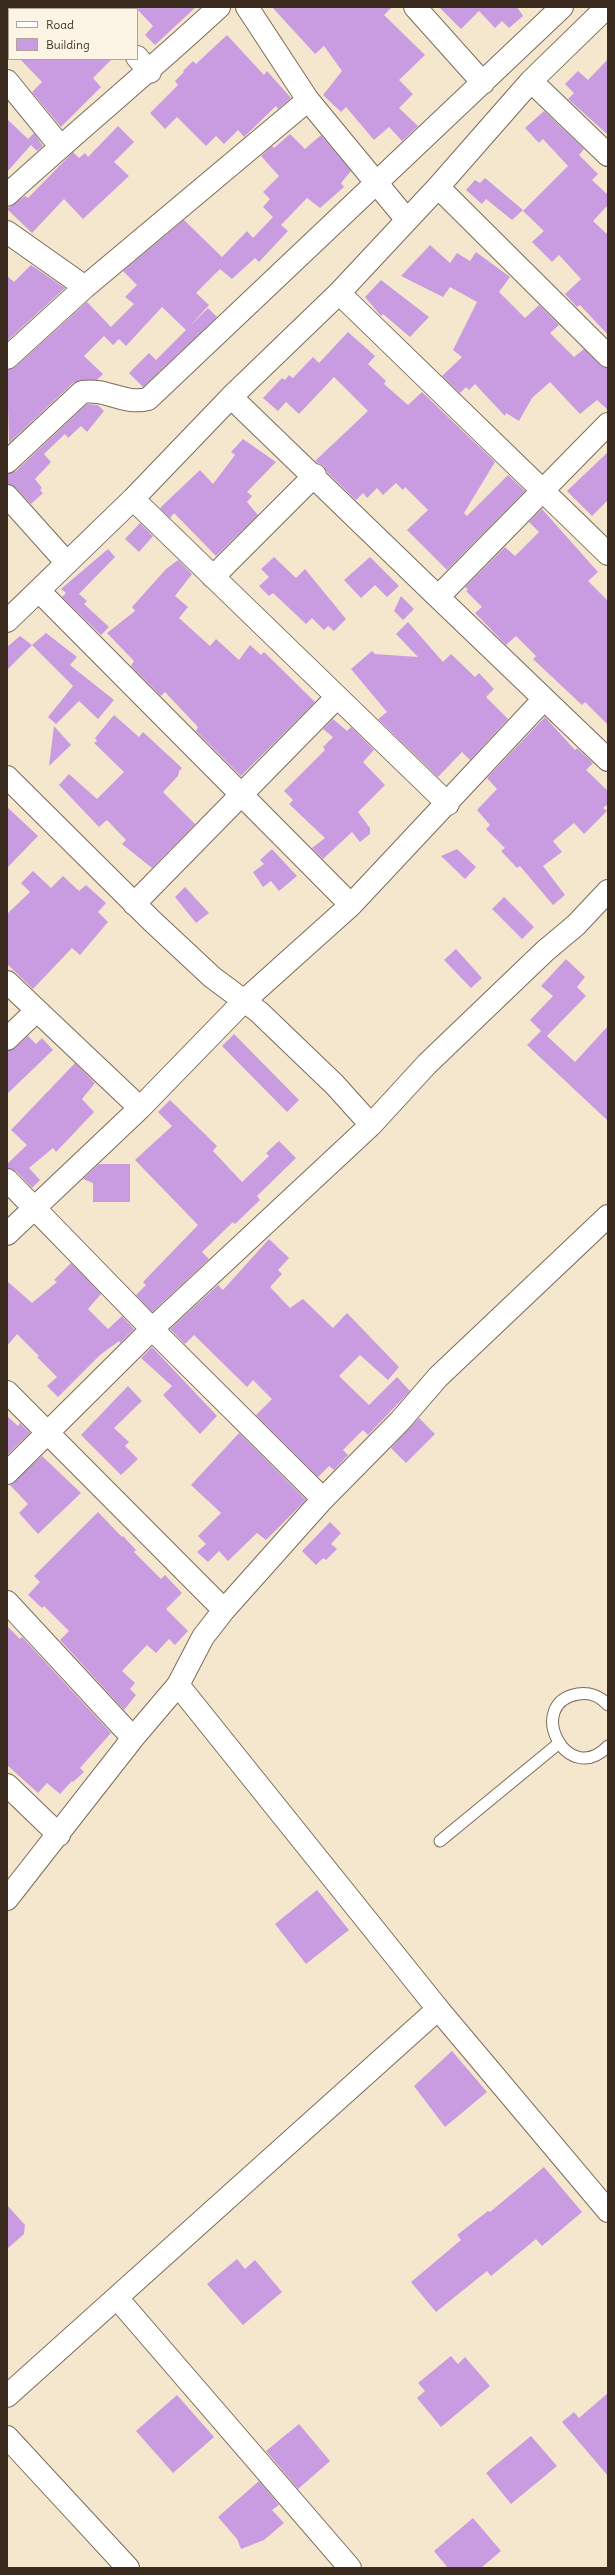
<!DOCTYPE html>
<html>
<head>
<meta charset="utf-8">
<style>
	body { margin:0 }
	#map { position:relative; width:615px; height:2575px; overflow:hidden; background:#f5e7cd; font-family:Delius,sans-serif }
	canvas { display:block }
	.frame { position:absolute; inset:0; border:8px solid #3b2a1e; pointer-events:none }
	.legend { position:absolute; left:8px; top:8px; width:130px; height:52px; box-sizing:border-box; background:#fcf5e5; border:1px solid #afa495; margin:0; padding:5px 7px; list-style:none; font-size:12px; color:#3b2a1e }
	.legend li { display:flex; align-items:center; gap:8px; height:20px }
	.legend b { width:20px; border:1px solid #afa495 }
</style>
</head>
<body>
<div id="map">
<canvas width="615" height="2575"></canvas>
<div class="frame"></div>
<ul class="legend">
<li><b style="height:5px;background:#fff"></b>Road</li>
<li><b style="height:11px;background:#c99ce2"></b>Building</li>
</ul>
</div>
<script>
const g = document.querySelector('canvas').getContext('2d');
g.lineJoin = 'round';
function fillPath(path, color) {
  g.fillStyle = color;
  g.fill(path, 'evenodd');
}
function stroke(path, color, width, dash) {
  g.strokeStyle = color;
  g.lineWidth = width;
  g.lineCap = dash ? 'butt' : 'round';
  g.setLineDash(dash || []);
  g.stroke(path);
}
fillPath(new Path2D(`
	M 135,7 L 196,7 L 155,45 L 145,35 L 153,26 Z
	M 272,7 L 392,7 L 384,15 L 425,55 L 399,80 L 413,94 L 399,108 L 418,126 L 402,141 L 389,127 L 374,140 L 346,107 L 341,112 L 323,95 L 342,71 L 324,46 L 315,54 Z
	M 439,7 L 517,7 L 523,16 L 509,28 L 502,21 L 495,28 L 479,11 L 461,29 Z
	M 227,35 L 264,75 L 267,71 L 291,98 L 278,109 L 276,106 L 244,137 L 238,130 L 224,144 L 216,136 L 206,146 L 177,117 L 165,129 L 150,113 L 178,85 L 175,81 L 184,72 L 183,71 L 193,61 L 196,64 Z
	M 20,59 L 112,59 L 93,78 L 101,87 L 61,127 L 32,92 L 42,82 Z
	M 608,59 L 608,135 L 568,99 L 574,93 L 565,84 L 578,71 L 588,80 Z
	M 544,111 L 584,149 L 579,155 L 598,174 L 592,180 L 608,195 L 608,205 L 593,221 L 608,235 L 608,335 L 580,305 L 577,307 L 565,294 L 581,279 L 559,255 L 552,262 L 532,242 L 544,231 L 523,211 L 568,166 L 543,139 L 539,143 L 525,128 Z
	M 7,119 L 28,139 L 34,133 L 43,146 L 37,151 L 31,145 L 7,172 Z
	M 118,126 L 134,142 L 114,162 L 129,176 L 83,219 L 64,199 L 32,233 L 7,209 L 25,196 L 28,198 L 73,152 L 79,158 L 85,153 L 88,157 Z
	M 290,134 L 305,149 L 321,135 L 351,171 L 341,183 L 344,187 L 320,208 L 307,198 L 281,225 L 288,231 L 259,262 L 255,258 L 232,279 L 220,269 L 196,293 L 209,305 L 189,327 L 208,308 L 217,317 L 143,387 L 129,373 L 149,353 L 156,360 L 186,330 L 162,307 L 126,346 L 119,339 L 113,345 L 104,336 L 84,356 L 103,374 L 97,380 L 81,380 L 73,383 L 9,443 L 7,370 L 15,367 L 87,302 L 111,327 L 134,304 L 125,297 L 137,285 L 123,271 L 184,220 L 222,257 L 247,231 L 253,238 L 273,217 L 276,220 L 263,207 L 270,199 L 263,192 L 279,176 L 261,156 L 272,146 L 274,148 Z
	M 485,178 L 523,210 L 512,220 L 486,199 L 482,204 L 466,190 L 475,180 L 480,183 Z
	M 430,245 L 450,263 L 457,253 L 470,261 L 476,252 L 510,277 L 499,292 L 525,318 L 539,305 L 559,325 L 550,333 L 574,357 L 584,349 L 600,365 L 608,368 L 608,410 L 597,400 L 580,414 L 550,382 L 532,398 L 519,421 L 506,413 L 505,416 L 475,384 L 469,390 L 466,387 L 460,393 L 442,376 L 462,357 L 453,350 L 477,302 L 450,287 L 443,297 L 401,276 Z
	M 31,265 L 65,288 L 7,341 L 7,276 L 14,282 Z
	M 381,280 L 429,317 L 410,337 L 383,314 L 381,316 L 365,297 Z
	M 348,332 L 375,356 L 368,364 L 386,381 L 384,384 L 408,405 L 422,392 L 495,462 L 464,513 L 467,516 L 508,475 L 525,491 L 447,570 L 407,530 L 428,510 L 405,487 L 403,490 L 396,483 L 383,495 L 377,488 L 367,498 L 363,493 L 356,500 L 327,472 L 324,466 L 315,461 L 368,411 L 334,377 L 299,414 L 286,402 L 278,411 L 263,398 L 282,378 L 285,380 L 289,375 L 293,378 L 313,357 L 319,363 Z
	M 87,404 L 98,405 L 104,411 L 87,432 L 81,426 L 68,438 L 65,434 L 44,454 L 51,462 L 35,479 L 42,488 L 40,490 L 43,493 L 31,504 L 16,488 L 7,484 L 7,474 L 16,471 Z
	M 243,439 L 276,462 L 247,492 L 252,496 L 247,502 L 258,515 L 216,556 L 174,513 L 170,518 L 160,508 L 200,470 L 213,484 L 235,455 L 231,452 Z
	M 608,452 L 608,500 L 592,516 L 567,491 Z
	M 542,509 L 598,572 L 588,581 L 608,601 L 608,725 L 585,702 L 582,705 L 550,675 L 533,659 L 536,656 L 516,636 L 506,645 L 475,613 L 482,607 L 466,591 L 468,590 L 465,587 L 505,547 L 515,556 L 539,532 L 529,522 Z
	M 140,523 L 153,536 L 139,552 L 125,539 Z
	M 108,549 L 115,557 L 79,594 L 87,601 L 84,604 L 109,627 L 101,635 L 62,597 L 66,593 L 61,589 Z
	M 274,557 L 296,578 L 305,569 L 346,619 L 334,631 L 328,626 L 324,630 L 312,618 L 306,624 L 273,593 L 269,596 L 259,586 L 269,577 L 261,569 Z
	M 370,557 L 399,586 L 387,597 L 375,585 L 361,598 L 344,580 Z
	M 178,560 L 192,574 L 175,596 L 188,607 L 179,618 L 210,646 L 216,639 L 239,660 L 250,645 L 261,655 L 264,652 L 315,702 L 241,776 L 196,731 L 198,727 L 165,692 L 161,696 L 131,666 L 134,661 L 107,633 L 135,611 L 132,607 L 166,569 Z
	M 401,596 L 414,609 L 403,620 L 394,611 Z
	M 408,622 L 443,662 L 451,654 L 475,677 L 479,673 L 494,689 L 486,697 L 508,719 L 470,760 L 462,752 L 438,777 L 378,719 L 387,712 L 351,669 L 372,651 L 375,654 L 418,657 L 396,634 Z
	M 46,633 L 77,657 L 70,665 L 114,700 L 98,719 L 79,701 L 56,724 L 48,717 L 73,686 L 32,645 Z
	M 20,636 L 32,645 L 7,670 L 7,647 Z
	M 114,715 L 139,737 L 143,732 L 182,768 L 179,771 L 178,776 L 163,792 L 195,824 L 152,868 L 122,844 L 126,840 L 107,820 L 99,827 L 59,785 L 69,774 L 97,799 L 124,772 L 94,743 L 97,741 L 95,738 Z
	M 545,717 L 575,750 L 577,748 L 593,763 L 586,770 L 608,791 L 608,804 L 603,808 L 607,811 L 584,834 L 574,823 L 553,841 L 562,852 L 543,866 L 565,895 L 553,905 L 520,866 L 517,868 L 501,851 L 505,848 L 486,829 L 490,825 L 477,810 L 497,789 L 487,778 Z
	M 333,719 L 347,731 L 351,727 L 374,750 L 363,762 L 385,785 L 358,812 L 370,828 L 370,834 L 360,842 L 352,832 L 323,859 L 312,848 L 325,838 L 289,804 L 293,800 L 284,791 L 325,750 L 323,747 L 333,737 L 323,729 Z
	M 54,726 L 71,745 L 49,766 Z
	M 7,807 L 38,836 L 7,868 Z
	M 272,849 L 297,876 L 279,891 L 271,881 L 263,887 L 253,872 L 264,864 L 260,860 Z
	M 457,849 L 476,867 L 465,879 L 441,856 Z
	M 33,871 L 51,888 L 63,876 L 79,891 L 86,885 L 106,903 L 98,912 L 108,922 L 80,955 L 72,948 L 33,989 L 7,964 L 7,914 L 30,892 L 21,883 Z
	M 185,887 L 209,913 L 196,923 L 175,897 Z
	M 504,897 L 534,927 L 522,939 L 492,909 Z
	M 456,949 L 482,978 L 471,988 L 444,960 Z
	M 566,959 L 585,977 L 577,987 L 586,996 L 547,1036 L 575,1062 L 608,1026 L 608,1121 L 527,1045 L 541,1031 L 530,1020 L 553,996 L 541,986 Z
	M 234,1034 L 299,1100 L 287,1112 L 222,1046 Z
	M 28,1036 L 36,1044 L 42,1038 L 53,1050 L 7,1094 L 7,1051 L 15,1048 Z
	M 75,1063 L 95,1083 L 82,1099 L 94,1112 L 56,1152 L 53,1148 L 29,1168 L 40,1180 L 32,1188 L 16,1171 L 7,1168 L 7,1164 L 27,1145 L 11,1130 Z
	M 170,1100 L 217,1146 L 213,1151 L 242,1182 L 269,1156 L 266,1153 L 279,1141 L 296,1158 L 257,1196 L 260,1200 L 235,1224 L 233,1222 L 202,1252 L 209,1259 L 152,1312 L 136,1295 L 146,1285 L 143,1282 L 198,1225 L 135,1160 L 172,1126 L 158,1112 Z
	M 99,1164 L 130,1164 L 130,1202 L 93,1202 L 93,1183 L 83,1179 Z
	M 269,1239 L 289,1258 L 278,1270 L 282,1274 L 270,1287 L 290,1308 L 303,1299 L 333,1328 L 347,1313 L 399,1367 L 388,1380 L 360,1355 L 339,1376 L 369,1405 L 397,1377 L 410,1391 L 368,1435 L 363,1430 L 343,1450 L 348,1455 L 334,1470 L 329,1466 L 318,1477 L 256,1415 L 272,1399 L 253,1380 L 247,1387 L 194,1335 L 185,1344 L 170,1329 L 218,1285 L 223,1290 Z
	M 71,1263 L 101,1294 L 88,1309 L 108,1329 L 122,1316 L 134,1329 L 120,1343 L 119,1341 L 100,1355 L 58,1397 L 47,1386 L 57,1377 L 37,1357 L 39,1356 L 17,1334 L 7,1346 L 7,1281 L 32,1303 L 57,1282 L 54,1280 Z
	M 152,1347 L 217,1416 L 200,1434 L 163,1395 L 172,1386 L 141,1358 Z
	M 128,1386 L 142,1401 L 114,1428 L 129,1442 L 125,1446 L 138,1459 L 121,1475 L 81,1435 Z
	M 7,1416 L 18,1426 L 20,1423 L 30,1433 L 7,1455 Z
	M 419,1418 L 435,1434 L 406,1463 L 391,1448 Z
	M 239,1433 L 306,1500 L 266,1540 L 257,1533 L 228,1561 L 219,1551 L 208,1562 L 197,1552 L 206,1544 L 198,1536 L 221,1513 L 191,1485 Z
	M 42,1456 L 81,1493 L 38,1534 L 19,1513 L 28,1504 L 10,1485 Z
	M 98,1512 L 122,1537 L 123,1536 L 136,1550 L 134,1552 L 161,1579 L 165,1575 L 182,1593 L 166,1609 L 188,1631 L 175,1645 L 169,1639 L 156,1653 L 147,1645 L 122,1671 L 135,1683 L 130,1689 L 136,1695 L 124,1710 L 60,1640 L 69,1631 L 44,1606 L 42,1608 L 28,1595 L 40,1582 L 34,1576 Z
	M 330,1522 L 341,1533 L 331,1544 L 337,1549 L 326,1560 L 323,1558 L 316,1565 L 302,1551 Z
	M 7,1626 L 20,1639 L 22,1637 L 111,1733 L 80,1768 L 84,1772 L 73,1782 L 72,1781 L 60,1794 L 47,1783 L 38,1793 L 7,1765 Z
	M 317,1890 L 349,1930 L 306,1964 L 275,1924 Z
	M 452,2051 L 487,2092 L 445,2127 L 414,2086 Z
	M 544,2167 L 582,2212 L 542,2246 L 536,2239 L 491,2276 L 487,2271 L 436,2312 L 411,2282 L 461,2240 L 457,2235 L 488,2211 L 490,2212 Z
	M 7,2205 L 25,2225 L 24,2234 L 7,2249 Z
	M 237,2259 L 245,2269 L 255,2260 L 282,2292 L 243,2325 L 207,2284 Z
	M 451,2356 L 458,2364 L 465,2357 L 490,2386 L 441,2427 L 417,2398 L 425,2391 L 418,2383 Z
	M 608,2393 L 608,2476 L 562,2422 L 574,2412 L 579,2418 Z
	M 177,2395 L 214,2437 L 173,2473 L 136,2431 Z
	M 299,2424 L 330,2461 L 298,2489 L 266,2451 Z
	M 531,2436 L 557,2466 L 511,2504 L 486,2473 Z
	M 259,2481 L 279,2505 L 272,2510 L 284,2523 L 264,2540 L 241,2549 L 237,2539 L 218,2517 Z
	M 473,2518 L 501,2551 L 481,2568 L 448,2568 L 434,2551 Z`), '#c99ce2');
const service = new Path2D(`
	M 608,1705 C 600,1696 589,1692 578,1694 C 524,1703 567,1789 608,1746
	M 440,1841 L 558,1744`);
const minor = new Path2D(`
	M 94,7 L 96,9
	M 247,7 L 308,100 L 407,220
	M 415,7 L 483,83
	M 137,57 L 150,72
	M 7,81 L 60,146
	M 531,81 L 608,155
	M 438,187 L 608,356
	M 7,195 C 77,131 150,71 219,7
	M 7,232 L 85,287
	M 339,293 L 608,554
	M 7,358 L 85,287 L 308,100
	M 231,397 L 438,597 L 608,424
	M 7,462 L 82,392 C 107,388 123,405 148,399 L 562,7
	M 7,496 L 67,563
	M 133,499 L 448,804
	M 213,577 L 315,475
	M 39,591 L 351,905
	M 438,597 L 608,760
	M 7,621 L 133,499 L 231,397 L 339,293 L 438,187 L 531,81 L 607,7
	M 7,777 L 152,921 L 212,977 L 259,1012 L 335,1085 L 371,1125 L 427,1064 L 545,951 L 576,925 L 608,891
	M 134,904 L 337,697
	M 7,982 L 140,1108
	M 7,1039 L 36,1011
	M 7,1180 L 152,1329 L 323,1499
	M 7,1234 L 140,1108 L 244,1001 L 351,905 L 544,699
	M 7,1392 L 224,1610
	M 7,1473 L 152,1329 L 371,1125
	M 7,1602 L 133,1738
	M 7,1785 L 59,1835
	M 7,1899 L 133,1738 L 178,1685 L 203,1637 L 224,1610 L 323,1499 L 400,1421 L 438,1377 L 608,1216
	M 117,2298 L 350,2568
	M 7,2396 L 438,2009
	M 7,2437 L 128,2568`);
const tertiary = new Path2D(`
	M 178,1685 L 438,2009 L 608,2211`);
stroke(service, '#7c6c5b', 13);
stroke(minor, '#7c6c5b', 24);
stroke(tertiary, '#7c6c5b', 24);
stroke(service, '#fff', 11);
stroke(minor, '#fff', 22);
stroke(tertiary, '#fff', 22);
</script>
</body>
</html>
